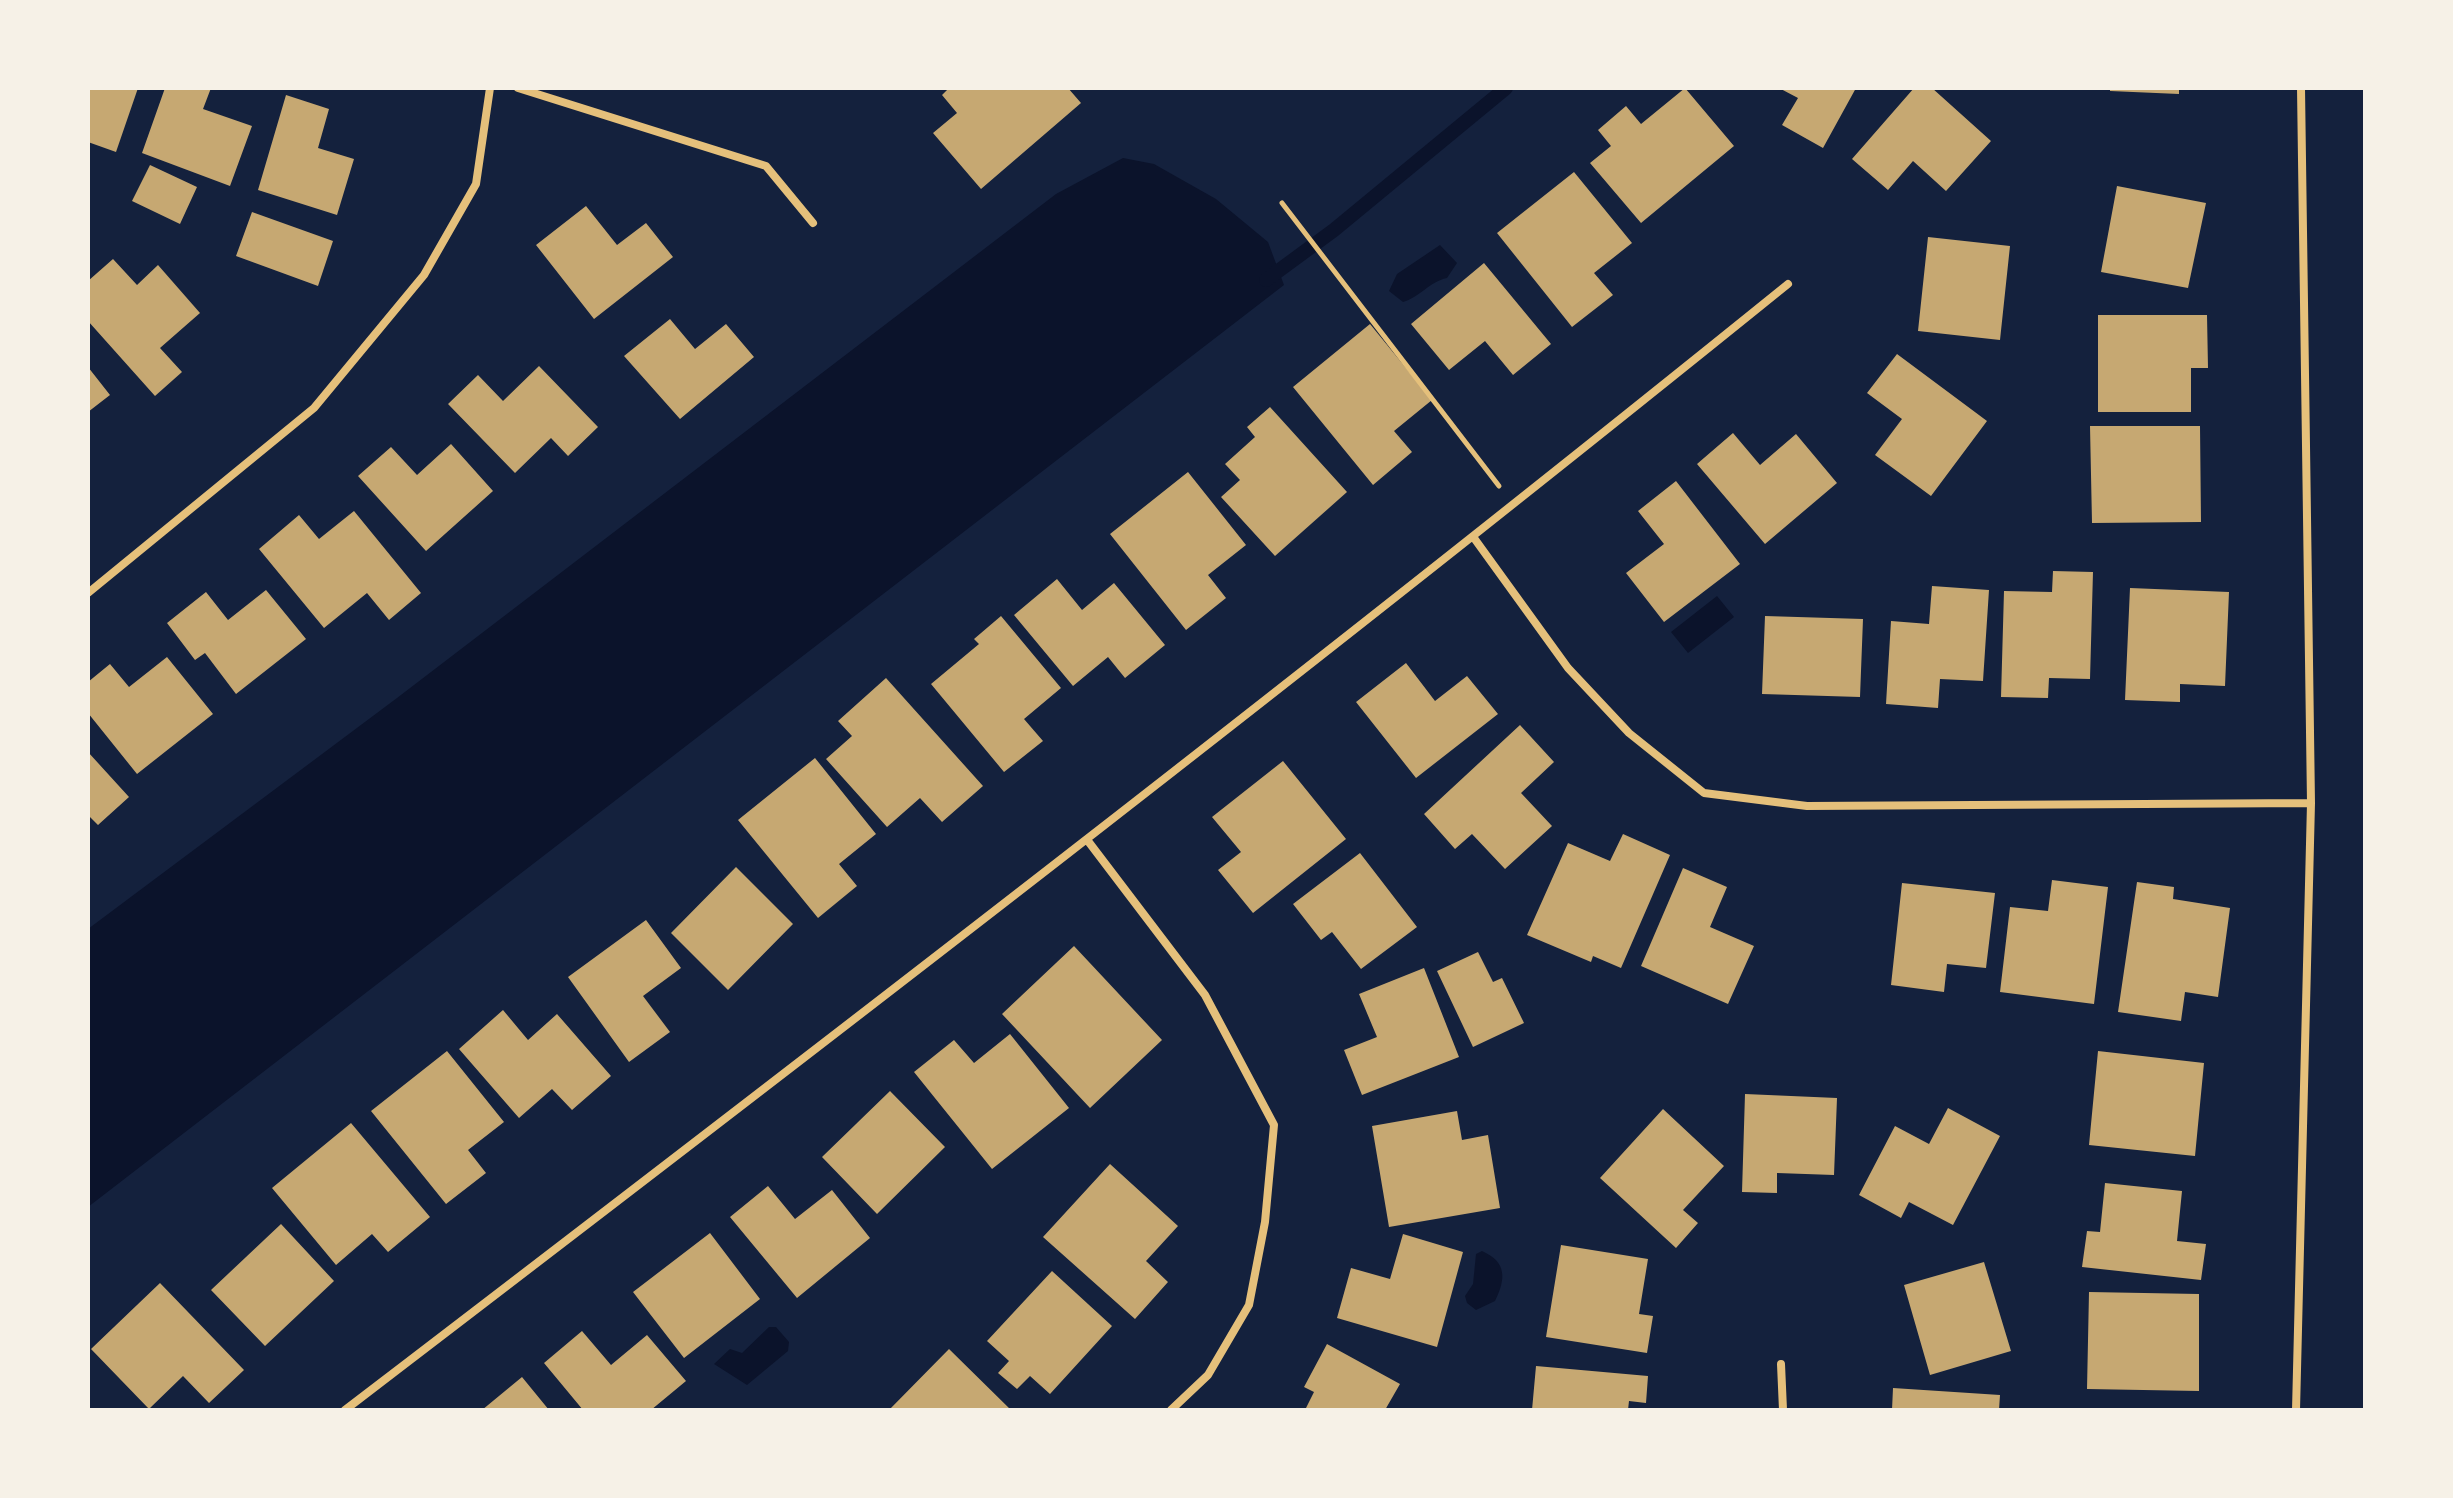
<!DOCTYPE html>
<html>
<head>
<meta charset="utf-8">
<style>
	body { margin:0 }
	#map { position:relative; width:2453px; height:1498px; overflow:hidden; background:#14213d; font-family:Literata,serif }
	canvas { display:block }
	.frame { position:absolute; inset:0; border:90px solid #f6f1e7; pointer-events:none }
</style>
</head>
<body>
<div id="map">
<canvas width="2453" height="1498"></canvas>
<div class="frame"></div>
</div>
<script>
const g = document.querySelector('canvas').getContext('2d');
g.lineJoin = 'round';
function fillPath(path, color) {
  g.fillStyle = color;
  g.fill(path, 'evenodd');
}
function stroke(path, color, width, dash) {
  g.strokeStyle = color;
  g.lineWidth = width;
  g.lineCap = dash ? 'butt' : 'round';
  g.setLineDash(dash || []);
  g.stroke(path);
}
fillPath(new Path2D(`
	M 1123,158 L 1154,164 L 1216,199 L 1268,242 L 1284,285 L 88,1207 L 88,929 L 397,698 L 1056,194 Z
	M 1440,245 L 1457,263 L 1447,278 C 1429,282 1420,297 1403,302 L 1389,291 L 1397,274 Z
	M 1717,596 L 1734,617 L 1688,653 L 1671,632 Z
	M 1482,1251 C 1507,1262 1506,1279 1495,1301 L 1476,1310 L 1467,1303 L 1465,1296 L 1473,1284 L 1476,1254 Z
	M 769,1327 L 776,1327 L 789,1342 L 788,1351 L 747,1385 L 714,1364 L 730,1349 L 742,1353 Z`), '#0b132b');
stroke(new Path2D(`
	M 1266,280 L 1334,230 L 1506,88`), '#0b132b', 14);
fillPath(new Path2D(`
	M 88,88 L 138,88 L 116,152 L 88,142 Z
	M 165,88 L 211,88 L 203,109 L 252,126 L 230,186 L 142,153 Z
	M 949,88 L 1068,88 L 1081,103 L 981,189 L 933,133 L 957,113 L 942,95 Z
	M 1685,88 L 1734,146 L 1641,223 L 1590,163 L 1611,146 L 1598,130 L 1626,106 L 1641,124 Z
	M 1779,88 L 1856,88 L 1823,148 L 1782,125 L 1798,98 Z
	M 1914,88 L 1932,88 L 1991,141 L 1946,191 L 1913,161 L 1888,190 L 1852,159 Z
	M 2110,88 L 2179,88 L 2179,94 L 2110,91 Z
	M 286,95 L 329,109 L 318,148 L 354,159 L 337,215 L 258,190 Z
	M 150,165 L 197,187 L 180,224 L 132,201 Z
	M 1574,172 L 1632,243 L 1594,273 L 1613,295 L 1572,327 L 1497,233 Z
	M 2117,186 L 2206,203 L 2188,288 L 2101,272 Z
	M 586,206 L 617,245 L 646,223 L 673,257 L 594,319 L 536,245 Z
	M 252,212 L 333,241 L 318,286 L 236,256 Z
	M 1928,237 L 2010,246 L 2000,340 L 1918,331 Z
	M 113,259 L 137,285 L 158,265 L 200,313 L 160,348 L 182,372 L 155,396 L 88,321 L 88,281 Z
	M 1484,263 L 1551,344 L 1513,375 L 1485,341 L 1449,370 L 1411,324 Z
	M 2098,315 L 2207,315 L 2208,368 L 2191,368 L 2191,412 L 2098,412 Z
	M 670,319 L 695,349 L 726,324 L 754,357 L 680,419 L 624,356 Z
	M 1370,324 L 1432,400 L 1394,431 L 1412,452 L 1373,485 L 1293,387 Z
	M 1897,354 L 1987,421 L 1931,496 L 1875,455 L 1902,419 L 1867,393 Z
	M 539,366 L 598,427 L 568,456 L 551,438 L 515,473 L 448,404 L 478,375 L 503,401 Z
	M 88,367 L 110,395 L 88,412 Z
	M 1270,407 L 1347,492 L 1275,556 L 1221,497 L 1240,480 L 1225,464 L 1255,437 L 1247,427 Z
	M 2090,426 L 2200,426 L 2201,522 L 2092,523 Z
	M 1733,433 L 1760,465 L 1796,434 L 1837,483 L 1765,544 L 1697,464 Z
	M 451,444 L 493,491 L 426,551 L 358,476 L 391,447 L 417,475 Z
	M 1188,472 L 1246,545 L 1208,575 L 1226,598 L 1186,630 L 1110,534 Z
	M 1676,481 L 1740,564 L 1664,622 L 1626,573 L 1664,544 L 1638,511 Z
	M 354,511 L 421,593 L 389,620 L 367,593 L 324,628 L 259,549 L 299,515 L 319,539 Z
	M 2053,571 L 2093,572 L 2090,679 L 2049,678 L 2048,698 L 2001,697 L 2004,591 L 2052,592 Z
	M 1057,579 L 1082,610 L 1114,583 L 1165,645 L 1125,678 L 1108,657 L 1073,686 L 1014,615 Z
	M 1932,586 L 1989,590 L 1983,681 L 1940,679 L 1938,708 L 1886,704 L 1891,621 L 1929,624 Z
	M 2130,588 L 2229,592 L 2225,686 L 2180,684 L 2180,702 L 2125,700 Z
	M 266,590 L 306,639 L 236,694 L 205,653 L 195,660 L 167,623 L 206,592 L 228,620 Z
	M 1001,616 L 1061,688 L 1024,719 L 1043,741 L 1004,772 L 931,684 L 979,644 L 974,639 Z
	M 1765,616 L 1863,619 L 1860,697 L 1762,694 Z
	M 167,657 L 213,714 L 137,774 L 88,713 L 88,682 L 110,664 L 129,687 Z
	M 1406,663 L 1435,701 L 1467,676 L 1498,714 L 1416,778 L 1356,702 Z
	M 886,678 L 983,786 L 942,822 L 920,798 L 887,827 L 826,759 L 852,736 L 838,721 Z
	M 1520,725 L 1554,762 L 1521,793 L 1552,826 L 1505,869 L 1472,834 L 1455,849 L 1424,814 Z
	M 88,752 L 129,797 L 98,825 L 88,815 Z
	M 815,758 L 876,834 L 839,864 L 857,886 L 818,918 L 738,820 Z
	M 1283,761 L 1346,839 L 1253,913 L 1218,870 L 1241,852 L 1212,817 Z
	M 1623,834 L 1670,855 L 1621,968 L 1593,956 L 1591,962 L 1527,935 L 1568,843 L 1610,861 Z
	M 1360,853 L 1417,927 L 1361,969 L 1332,932 L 1321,940 L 1293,904 Z
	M 736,867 L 793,924 L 728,990 L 671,933 Z
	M 1683,868 L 1727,887 L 1710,927 L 1754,946 L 1728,1004 L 1641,966 Z
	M 2052,880 L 2108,887 L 2094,1004 L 2000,992 L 2010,907 L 2048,911 Z
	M 2137,882 L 2174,887 L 2173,899 L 2230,908 L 2218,997 L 2185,992 L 2181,1021 L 2118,1012 Z
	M 1902,883 L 1995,893 L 1986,968 L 1947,964 L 1944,992 L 1891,985 Z
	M 646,920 L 681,968 L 643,996 L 670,1032 L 629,1062 L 568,977 Z
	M 1074,946 L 1162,1040 L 1090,1108 L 1002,1014 Z
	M 1478,952 L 1493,982 L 1502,978 L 1524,1023 L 1473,1047 L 1437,971 Z
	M 1424,968 L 1459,1057 L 1362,1095 L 1344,1050 L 1377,1037 L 1359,994 Z
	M 503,1010 L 528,1040 L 557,1014 L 611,1076 L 572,1110 L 552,1089 L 519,1118 L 459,1049 Z
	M 1010,1034 L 1069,1108 L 992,1169 L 914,1072 L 954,1040 L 974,1063 Z
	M 447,1051 L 504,1122 L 468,1150 L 486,1173 L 446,1204 L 371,1111 Z
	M 2098,1051 L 2204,1063 L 2195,1156 L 2089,1145 Z
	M 890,1091 L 945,1147 L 877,1214 L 822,1157 Z
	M 1745,1094 L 1837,1098 L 1834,1175 L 1777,1173 L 1777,1193 L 1742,1192 Z
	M 1948,1108 L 2000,1136 L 1953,1225 L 1909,1202 L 1901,1218 L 1859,1195 L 1895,1126 L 1929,1144 Z
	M 1663,1109 L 1724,1166 L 1683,1210 L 1698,1223 L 1676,1248 L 1600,1178 Z
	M 1457,1111 L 1462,1140 L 1488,1135 L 1500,1208 L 1389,1227 L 1372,1126 Z
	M 351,1123 L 430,1217 L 388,1252 L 372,1234 L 336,1265 L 272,1188 Z
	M 1110,1164 L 1178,1226 L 1146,1261 L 1168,1282 L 1135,1319 L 1043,1237 Z
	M 2105,1183 L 2182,1191 L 2177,1241 L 2206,1244 L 2201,1280 L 2082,1267 L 2087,1231 L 2100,1232 Z
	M 768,1186 L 795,1219 L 832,1190 L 870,1238 L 797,1298 L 730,1217 Z
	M 281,1224 L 334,1281 L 265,1346 L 211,1290 Z
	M 710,1233 L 760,1299 L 684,1358 L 633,1292 Z
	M 1403,1234 L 1463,1252 L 1437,1347 L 1337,1318 L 1351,1268 L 1390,1279 Z
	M 1561,1245 L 1648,1259 L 1639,1314 L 1653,1316 L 1647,1353 L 1546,1337 Z
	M 1984,1262 L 2011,1351 L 1930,1375 L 1904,1285 Z
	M 1052,1271 L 1112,1326 L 1050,1394 L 1030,1376 L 1017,1389 L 998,1373 L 1009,1361 L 987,1341 Z
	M 160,1283 L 244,1370 L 209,1403 L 183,1376 L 149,1409 L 91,1349 Z
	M 2089,1292 L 2199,1294 L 2199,1391 L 2087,1389 Z
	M 582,1331 L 611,1365 L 647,1335 L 686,1381 L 651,1410 L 583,1410 L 544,1363 Z
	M 1327,1344 L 1400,1384 L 1385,1410 L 1305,1410 L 1314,1392 L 1304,1387 Z
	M 949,1349 L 1011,1410 L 889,1410 Z
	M 1536,1366 L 1648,1376 L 1646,1403 L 1629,1401 L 1628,1410 L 1532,1410 Z
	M 522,1377 L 549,1410 L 482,1410 Z
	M 1893,1388 L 2000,1395 L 1999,1410 L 1892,1410 Z`), '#c6a872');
stroke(new Path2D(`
	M 1282,203 L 1499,486`), '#e5c07b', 5);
stroke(new Path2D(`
	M 518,88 L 766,166 L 813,223
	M 1474,538 L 1568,668 L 1629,733 L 1704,793 L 1807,806 L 2311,803
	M 88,593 L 314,408 L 424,275 L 476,184 L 490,88
	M 1088,841 L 1205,995 L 1274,1125 L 1265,1222 L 1249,1305 L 1208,1375 L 1171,1410
	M 1781,1364 L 1783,1410
	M 345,1410 C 830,1039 1313,668 1788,284
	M 2296,1410 L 2311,803 L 2301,88`), '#e5c07b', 8);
</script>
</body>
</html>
